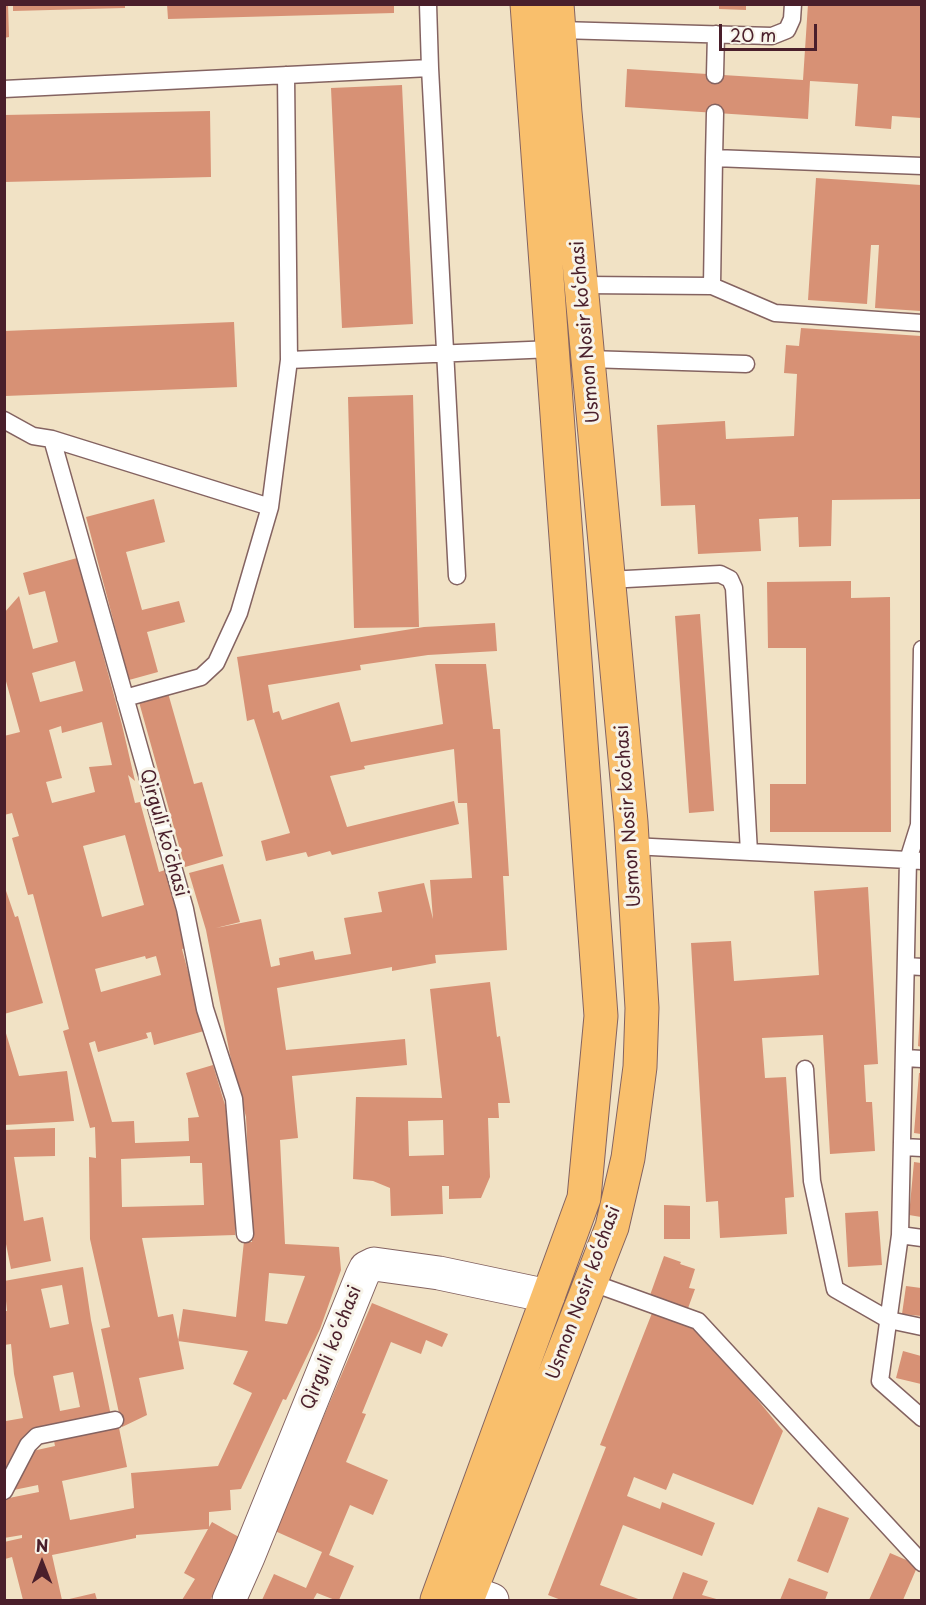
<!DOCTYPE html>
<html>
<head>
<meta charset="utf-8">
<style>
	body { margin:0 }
	#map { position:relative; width:926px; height:1605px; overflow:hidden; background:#f1e2c5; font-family:"Playpen Sans",sans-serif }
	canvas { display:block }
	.frame { position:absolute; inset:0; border:6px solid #4a1f2b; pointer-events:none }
	.north { position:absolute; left:12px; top:1533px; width:60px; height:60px; -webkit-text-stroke:4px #f7f3e8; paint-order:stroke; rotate:0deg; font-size:16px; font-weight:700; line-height:24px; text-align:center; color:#4a1f2b }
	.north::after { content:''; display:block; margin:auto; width:21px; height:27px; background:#4a1f2b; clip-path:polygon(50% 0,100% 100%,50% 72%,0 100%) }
	.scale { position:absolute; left:719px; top:24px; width:98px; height:27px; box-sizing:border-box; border:3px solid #4a1f2b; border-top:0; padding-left:8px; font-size:18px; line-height:21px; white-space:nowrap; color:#4a1f2b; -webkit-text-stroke:4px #f7f3e8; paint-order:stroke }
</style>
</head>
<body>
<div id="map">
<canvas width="926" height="1605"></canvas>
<div class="frame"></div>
<div class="north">N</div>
<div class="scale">20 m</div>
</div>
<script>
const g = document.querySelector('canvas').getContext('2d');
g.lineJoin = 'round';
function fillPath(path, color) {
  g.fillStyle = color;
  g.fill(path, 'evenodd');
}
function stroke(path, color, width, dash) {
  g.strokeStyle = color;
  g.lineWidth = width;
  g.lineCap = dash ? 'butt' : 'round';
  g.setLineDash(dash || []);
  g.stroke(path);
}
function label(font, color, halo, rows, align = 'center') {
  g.font = font + ' "Playpen Sans",sans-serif';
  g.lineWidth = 6;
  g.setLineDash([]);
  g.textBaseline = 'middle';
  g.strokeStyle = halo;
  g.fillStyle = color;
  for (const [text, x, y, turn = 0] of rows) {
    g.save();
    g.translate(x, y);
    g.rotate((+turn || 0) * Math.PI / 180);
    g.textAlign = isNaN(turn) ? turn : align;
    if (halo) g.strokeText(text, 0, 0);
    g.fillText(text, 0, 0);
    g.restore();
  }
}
fillPath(new Path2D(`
	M 4,4 L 8,4 L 9,37 L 4,38 Z
	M 13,4 L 125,4 L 125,8 L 13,11 Z
	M 167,4 L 394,4 L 394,13 L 168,19 Z
	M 719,4 L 746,4 L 746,10 L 719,9 Z
	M 808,4 L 921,4 L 921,118 L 892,116 L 891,129 L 855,126 L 858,84 L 810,81 L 808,119 L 625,107 L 627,69 L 803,80 Z
	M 402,85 L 413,324 L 342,328 L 331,88 Z
	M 210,111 L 211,177 L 4,182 L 4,115 Z
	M 816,178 L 921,185 L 921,311 L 875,308 L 879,245 L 871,245 L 867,304 L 808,300 Z
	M 234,322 L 237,387 L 5,396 L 4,331 Z
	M 801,328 L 921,336 L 921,499 L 832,500 L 831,546 L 799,547 L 798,517 L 759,519 L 761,551 L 698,554 L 695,505 L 661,506 L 657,425 L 725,421 L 726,439 L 794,436 L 797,374 L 784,373 L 786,345 L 799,346 Z
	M 413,395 L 419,627 L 354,628 L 348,397 Z
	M 154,499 L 165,542 L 126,552 L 142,610 L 179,601 L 185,622 L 147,632 L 158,672 L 129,680 L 86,517 Z
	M 77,558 L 122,725 L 135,781 L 128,775 L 135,803 L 140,802 L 159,872 L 165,870 L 186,948 L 182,949 L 204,1031 L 154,1045 L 151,1032 L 146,1033 L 148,1038 L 98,1052 L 95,1041 L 89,1043 L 112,1122 L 134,1121 L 135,1143 L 189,1141 L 188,1118 L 199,1117 L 186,1073 L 213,1065 L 228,1115 L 235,1204 L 235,1235 L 142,1238 L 158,1317 L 173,1314 L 184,1369 L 139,1378 L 147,1415 L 122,1427 L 101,1329 L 110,1327 L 90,1239 L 89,1157 L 96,1158 L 95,1127 L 90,1128 L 63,1031 L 69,1029 L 33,894 L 28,895 L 12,838 L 19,836 L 12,813 L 4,815 L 4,736 L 20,732 L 4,674 L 4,613 L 19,596 L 33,649 L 58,642 L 45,591 L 29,595 L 23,573 ZM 75,661 L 83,691 L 40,702 L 32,673 ZM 102,722 L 112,765 L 89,767 L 95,792 L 52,803 L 46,782 L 62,778 L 49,730 L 61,726 L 62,733 ZM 125,835 L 144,905 L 102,917 L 83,846 ZM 145,956 L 146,959 L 156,956 L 161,975 L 101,992 L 95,969 ZM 190,1156 L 190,1163 L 202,1163 L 204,1205 L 122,1207 L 121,1159 Z
	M 851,581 L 851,598 L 890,597 L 891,832 L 770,832 L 770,784 L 806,784 L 806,648 L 768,648 L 767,582 Z
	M 700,614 L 714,811 L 689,813 L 675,616 Z
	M 495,623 L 497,651 L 428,655 L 360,665 L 361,670 L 268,685 L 273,713 L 279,711 L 282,720 L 339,702 L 351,742 L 443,724 L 435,664 L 486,664 L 493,729 L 500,729 L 509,876 L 503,876 L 507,950 L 435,955 L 436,963 L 392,971 L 392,967 L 277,988 L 286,1050 L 405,1039 L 407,1065 L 292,1076 L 298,1138 L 280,1140 L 285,1244 L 339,1247 L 341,1270 L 320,1329 L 286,1400 L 283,1399 L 241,1489 L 230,1490 L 231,1510 L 209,1512 L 209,1527 L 212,1522 L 246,1541 L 210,1600 L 182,1600 L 195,1579 L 184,1573 L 208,1529 L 136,1535 L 136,1538 L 52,1555 L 62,1600 L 23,1600 L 12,1557 L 5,1559 L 4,1557 L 4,1542 L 22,1538 L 22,1535 L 4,1538 L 4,1499 L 39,1492 L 38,1485 L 9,1491 L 28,1452 L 55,1446 L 53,1436 L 118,1423 L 127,1467 L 62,1481 L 70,1520 L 134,1508 L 131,1473 L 218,1466 L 252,1393 L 233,1384 L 248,1351 L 178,1341 L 183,1309 L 236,1317 L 244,1241 L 252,1242 L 246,1117 L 230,1055 L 206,930 L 189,873 L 223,864 L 240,922 L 216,928 L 261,919 L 271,967 L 280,965 L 279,958 L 313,951 L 315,960 L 351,954 L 344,918 L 382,912 L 378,892 L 424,883 L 433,919 L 430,880 L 472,878 L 467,803 L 458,803 L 454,749 L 364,766 L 365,769 L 330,776 L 347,827 L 454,801 L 459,824 L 332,855 L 330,851 L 308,857 L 306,852 L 266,861 L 261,841 L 290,833 L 254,719 L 247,721 L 237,657 L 424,627 ZM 269,1273 L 305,1276 L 287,1324 L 265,1321 Z
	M 168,693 L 194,784 L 202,782 L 223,856 L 185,867 L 139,702 Z
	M 4,885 L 15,917 L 18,916 L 22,930 L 43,1003 L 4,1014 Z
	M 868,887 L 878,1064 L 864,1065 L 866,1102 L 872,1102 L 875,1151 L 830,1154 L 823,1035 L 762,1038 L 765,1078 L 786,1077 L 794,1197 L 785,1198 L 787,1234 L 720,1238 L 718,1201 L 706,1202 L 691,943 L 731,941 L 734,981 L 819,975 L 814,891 Z
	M 490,982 L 497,1037 L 500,1036 L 510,1103 L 498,1103 L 499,1118 L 488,1118 L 490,1177 L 481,1198 L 449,1199 L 449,1186 L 442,1186 L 443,1214 L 391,1216 L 390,1188 L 373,1181 L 353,1179 L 356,1097 L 442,1098 L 430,989 ZM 443,1120 L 444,1155 L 409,1156 L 408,1121 Z
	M 920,1013 L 921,1013 L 921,1047 L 918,1046 Z
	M 5,1030 L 19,1076 L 67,1071 L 74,1121 L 4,1125 Z
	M 919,1073 L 921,1073 L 921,1134 L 914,1133 Z
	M 55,1128 L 55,1156 L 14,1157 L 24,1221 L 43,1217 L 51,1261 L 11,1269 L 4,1234 L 4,1130 Z
	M 914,1162 L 921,1163 L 921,1217 L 909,1215 Z
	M 664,1205 L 690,1206 L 690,1239 L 664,1239 Z
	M 878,1211 L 882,1265 L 848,1267 L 845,1213 Z
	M 664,1256 L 681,1262 L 680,1264 L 695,1269 L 689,1288 L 695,1289 L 687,1311 L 649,1298 Z
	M 83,1267 L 91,1320 L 111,1416 L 29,1433 L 4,1482 L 4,1424 L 6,1421 L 23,1418 L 14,1374 L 11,1344 L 4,1345 L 4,1311 L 7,1311 L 4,1281 ZM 62,1285 L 69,1324 L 50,1328 L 41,1289 ZM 73,1372 L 80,1407 L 60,1411 L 53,1376 Z
	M 906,1286 L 921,1288 L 921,1316 L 902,1314 Z
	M 372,1303 L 448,1334 L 442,1347 L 426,1340 L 421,1354 L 391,1342 L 362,1413 L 366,1414 L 346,1462 L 388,1480 L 373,1515 L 350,1505 L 329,1555 L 354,1566 L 339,1600 L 335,1600 L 317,1593 L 313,1600 L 262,1600 L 274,1574 L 306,1588 L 322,1552 L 275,1531 Z
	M 654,1308 L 697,1325 L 783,1431 L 753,1505 L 673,1473 L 666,1490 L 634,1477 L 627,1496 L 660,1509 L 662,1502 L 715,1523 L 702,1556 L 623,1525 L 600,1585 L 641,1600 L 561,1600 L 548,1595 L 606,1447 L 600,1445 Z
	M 903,1351 L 921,1356 L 921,1384 L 896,1378 Z
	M 818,1507 L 849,1518 L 828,1573 L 797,1561 Z
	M 890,1553 L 918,1565 L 903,1600 L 869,1600 Z
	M 683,1572 L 708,1581 L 702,1595 L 720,1600 L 672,1600 Z
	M 789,1578 L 828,1592 L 825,1600 L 780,1600 Z
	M 95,1593 L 97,1600 L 65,1600 Z`), '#d79175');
const lane = new Path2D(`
	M 559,30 L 772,36 L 787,30 L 792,19 L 793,4
	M 430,68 L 457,576
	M 715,75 L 716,34
	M 4,89 L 430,68 L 428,4
	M 714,158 L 715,113
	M 581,285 L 712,286 L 714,158 L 922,166
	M 712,286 L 775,313 L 922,323
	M 588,359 L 746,364
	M 289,360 L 553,349
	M 4,420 L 33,436 L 52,439 L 270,507
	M 52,439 L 185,909 L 205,1009 L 234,1099 L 245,1234
	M 608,580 L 720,574 L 730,579 L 734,588 L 749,852
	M 922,649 L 919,825 L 908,860 L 922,861
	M 125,698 L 201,677 L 216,663 L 239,613 L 270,507 L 289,360 L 286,75
	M 632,846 L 908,860 L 900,1235 L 880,1381 L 922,1418
	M 907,966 L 922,967
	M 905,1058 L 922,1059
	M 805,1069 L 812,1181 L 835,1289 L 889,1320 L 922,1327
	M 903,1147 L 922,1148
	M 900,1235 L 922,1238
	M 590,1282 L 698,1321 L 922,1563
	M 4,1491 L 28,1445 L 37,1436 L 115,1420`);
const street = new Path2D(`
	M 470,1592 L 492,1600
	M 229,1600 L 248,1557 L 362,1276 L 366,1268 L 374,1264 L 439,1273 L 548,1296`);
const primary = new Path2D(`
	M 437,1600 L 584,1198 L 601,1016 L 527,4
	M 467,1600 L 612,1227 L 628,1158 L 640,1067 L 642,1008 L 631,822 L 565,112 L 557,4`);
stroke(lane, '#846361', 19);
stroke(street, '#846361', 35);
stroke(primary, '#846361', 35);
stroke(lane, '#fff', 16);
stroke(street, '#fff', 33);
stroke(primary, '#f9bf6c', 33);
label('18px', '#4a1f2b', '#f7f3e8', [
	["Usmon Nosir ko‘chasi",586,332,-95],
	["Usmon Nosir ko‘chasi",629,816,-94],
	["Qirguli koʻchasi",163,833,74],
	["Usmon Nosir ko‘chasi",584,1293,-70],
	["Qirguli koʻchasi",332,1348,-68]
]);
</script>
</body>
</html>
